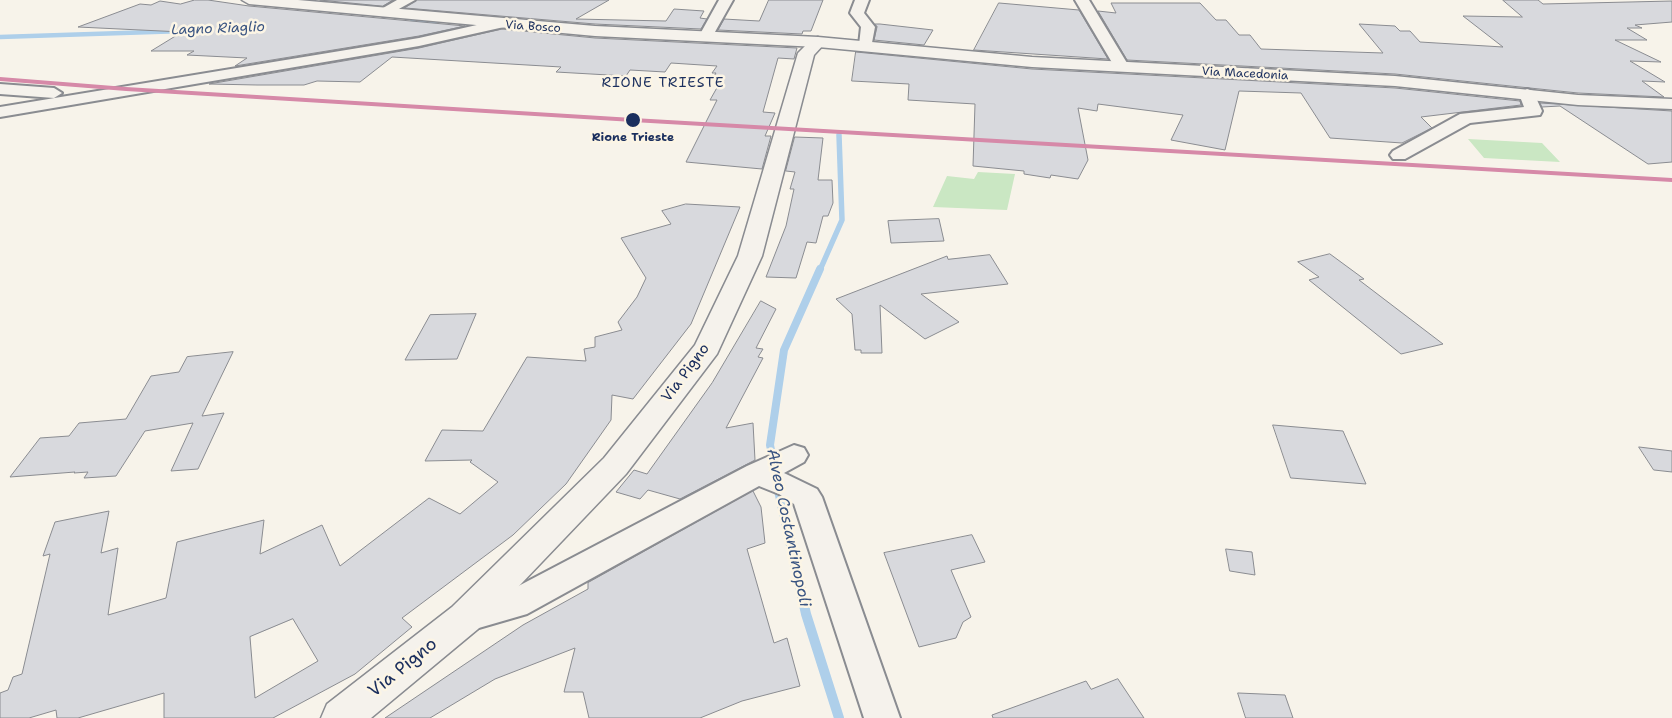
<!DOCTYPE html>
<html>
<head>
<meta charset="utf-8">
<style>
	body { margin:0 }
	canvas { display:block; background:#f7f3ea }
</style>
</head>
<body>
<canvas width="1672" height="718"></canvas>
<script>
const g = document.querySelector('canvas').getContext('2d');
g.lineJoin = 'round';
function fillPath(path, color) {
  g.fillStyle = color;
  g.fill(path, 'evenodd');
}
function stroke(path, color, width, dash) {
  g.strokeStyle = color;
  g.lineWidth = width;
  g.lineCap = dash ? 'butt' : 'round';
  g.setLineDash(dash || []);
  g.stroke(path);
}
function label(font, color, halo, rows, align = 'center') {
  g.font = font + ' "Shantell Sans",sans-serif';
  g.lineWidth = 5;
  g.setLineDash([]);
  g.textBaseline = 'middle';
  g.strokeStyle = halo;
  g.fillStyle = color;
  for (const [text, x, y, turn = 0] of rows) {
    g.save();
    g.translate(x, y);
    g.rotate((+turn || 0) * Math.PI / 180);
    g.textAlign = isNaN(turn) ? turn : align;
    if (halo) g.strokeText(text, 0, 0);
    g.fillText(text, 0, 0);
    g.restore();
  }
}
fillPath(new Path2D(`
	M 1468,139 L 1542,143 L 1560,162 L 1484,158 Z
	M 978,172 L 1015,174 L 1007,210 L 933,207 L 947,176 L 974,179 Z`), '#cae7c3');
stroke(new Path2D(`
	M 412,22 L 435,22
	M 0,37 L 184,31`), '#aecfea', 4.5);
stroke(new Path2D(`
	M 820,270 L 842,220 L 839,135`), '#aecfea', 5.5);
stroke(new Path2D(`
	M 774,465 L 770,445 L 784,350 L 820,269`), '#aecfea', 8);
stroke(new Path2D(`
	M 778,486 L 806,614 L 839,718`), '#aecfea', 10);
const building = new Path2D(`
	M 195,0 L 208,0 L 249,6 L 465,26 L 419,36 L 235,66 L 247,58 L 187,55 L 194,51 L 151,51 L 182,32 L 78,27 L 140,4 L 151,5 L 160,1 L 180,4 Z
	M 320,0 L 393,0 L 383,6 Z
	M 417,0 L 609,0 L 576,19 L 666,21 L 674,9 L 704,11 L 700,18 L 707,19 L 701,29 L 595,24 L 405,8 Z
	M 769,0 L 823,0 L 811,31 L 803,31 L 802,34 L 718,30 L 724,19 L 759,21 Z
	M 1503,0 L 1538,0 L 1543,4 L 1672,1 L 1672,22 L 1635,25 L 1642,28 L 1627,28 L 1647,40 L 1615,40 L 1661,62 L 1630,61 L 1665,82 L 1642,81 L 1664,97 L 1578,93 L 1395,74 L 1127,60 L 1098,11 L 1116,13 L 1111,3 L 1200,3 L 1216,20 L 1226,20 L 1239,35 L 1250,35 L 1261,49 L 1383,53 L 1359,24 L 1395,26 L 1400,31 L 1410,31 L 1420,42 L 1503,47 L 1463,16 L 1522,17 Z
	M 999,3 L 1079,10 L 1108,59 L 974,50 Z
	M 875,24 L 880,24 L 933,30 L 924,45 L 874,40 L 877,27 Z
	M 502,29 L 595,38 L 797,48 L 794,59 L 778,58 L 763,112 L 775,113 L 765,136 L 771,136 L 762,169 L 686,162 L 717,100 L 710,100 L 723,77 L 714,76 L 716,73 L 712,73 L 717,66 L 671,63 L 665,72 L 630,70 L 626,76 L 556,72 L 561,67 L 392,57 L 360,82 L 317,81 L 304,85 L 257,85 L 209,84 L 419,48 Z
	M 856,52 L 1032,69 L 1395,88 L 1520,101 L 1521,105 L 1421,117 L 1432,128 L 1402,143 L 1330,138 L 1301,93 L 1239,91 L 1225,150 L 1171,140 L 1183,115 L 1098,104 L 1097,111 L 1078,108 L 1088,160 L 1078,179 L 1051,175 L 1050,178 L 1024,174 L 1024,171 L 973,166 L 975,104 L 908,100 L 909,84 L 852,81 Z
	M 1540,103 L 1672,111 L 1672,162 L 1648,164 L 1560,106 L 1542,107 Z
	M 795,137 L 823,138 L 818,180 L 832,180 L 833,203 L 828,216 L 823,216 L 816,243 L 807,242 L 796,278 L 766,277 L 786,226 L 794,189 L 790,189 L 795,172 L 786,171 Z
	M 686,204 L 740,207 L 691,324 L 633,399 L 612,395 L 611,420 L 566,484 L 513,535 L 402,618 L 412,627 L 355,674 L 273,718 L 164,718 L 164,693 L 78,718 L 57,718 L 56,710 L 29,718 L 0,718 L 0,693 L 8,690 L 13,677 L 22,674 L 50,554 L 43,556 L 55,522 L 109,511 L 101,553 L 118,548 L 108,615 L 166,598 L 177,542 L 264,520 L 260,554 L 322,525 L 340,566 L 429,498 L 460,514 L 498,482 L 470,462 L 472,460 L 425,461 L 442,430 L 483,431 L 527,357 L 586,361 L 584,349 L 595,347 L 595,337 L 622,330 L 618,322 L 637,297 L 646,278 L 621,238 L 671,224 L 662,211 ZM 293,619 L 318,661 L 255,698 L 250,637 Z
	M 939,219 L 944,241 L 891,243 L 888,221 Z
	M 1330,254 L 1364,279 L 1359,280 L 1443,344 L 1401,354 L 1309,280 L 1319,277 L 1298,262 Z
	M 990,255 L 1008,284 L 921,294 L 959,322 L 925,339 L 880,305 L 882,353 L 861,353 L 861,350 L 855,350 L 852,314 L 836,299 L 947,256 L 948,259 Z
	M 761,301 L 776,309 L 756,348 L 763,349 L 758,357 L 763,358 L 726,428 L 753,423 L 755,460 L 680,499 L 648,490 L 640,499 L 616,492 L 634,470 L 647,474 L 712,383 Z
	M 476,314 L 457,359 L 405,360 L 430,315 Z
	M 233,352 L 202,416 L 224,413 L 198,469 L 171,471 L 193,423 L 145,431 L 116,476 L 84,478 L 88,472 L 74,473 L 75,472 L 10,477 L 40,438 L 69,436 L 79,423 L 126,419 L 151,376 L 179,372 L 187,357 Z
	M 1273,425 L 1343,431 L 1366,484 L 1291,478 Z
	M 1639,447 L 1672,451 L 1672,472 L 1654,470 Z
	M 753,491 L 761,507 L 765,543 L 747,549 L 774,643 L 787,638 L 800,686 L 742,701 L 700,718 L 589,718 L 583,692 L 564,692 L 575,648 L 495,679 L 430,718 L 385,718 L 523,625 L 588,589 L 588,583 Z
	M 972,535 L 985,562 L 951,570 L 971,617 L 963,622 L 956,638 L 919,647 L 884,553 Z
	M 1226,549 L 1252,552 L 1255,575 L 1230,571 Z
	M 1118,679 L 1144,718 L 993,718 L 992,715 L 1086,681 L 1091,689 Z
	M 1238,693 L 1285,695 L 1293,718 L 1246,718 Z`);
fillPath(building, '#d8d9dd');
stroke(building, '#8a8c91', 1);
const minor = new Path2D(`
	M 397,0 L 415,0 L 388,15 L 383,16 L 376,12 Z
	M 719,0 L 733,0 L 711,39 L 701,39 L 699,36 Z
	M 855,0 L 869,0 L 864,13 L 875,27 L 871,48 L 861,48 L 859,45 L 861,27 L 850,13 Z
	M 1075,0 L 1089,0 L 1130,68 L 1127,71 L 1117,71 Z
	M 499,20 L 506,24 L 504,27 L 419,46 L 0,117 L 0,107 L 419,38 Z
	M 0,84 L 54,88 L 62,93 L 54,98 L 0,94 Z
	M 1527,89 L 1533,91 L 1542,111 L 1540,115 L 1470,123 L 1405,159 L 1393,159 L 1390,155 L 1393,151 L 1460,114 L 1524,107 L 1519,94 Z
	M 794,445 L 804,448 L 808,455 L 804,462 L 784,473 L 817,489 L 822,497 L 900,718 L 864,718 L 794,504 L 779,494 L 759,486 L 527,614 L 465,632 L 453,628 L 448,618 L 453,608 L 507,592 L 747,466 Z`);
const tertiary = new Path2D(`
	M 818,37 L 826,42 L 814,55 L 762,256 L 717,354 L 626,474 L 478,629 L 371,718 L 321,718 L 327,704 L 452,607 L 604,458 L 695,345 L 738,256 L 798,53 L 812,39 Z`);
const secondary = new Path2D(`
	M 242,0 L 298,0 L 595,26 L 818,37 L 1032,57 L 1395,76 L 1578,95 L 1672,99 L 1672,109 L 1578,105 L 1395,86 L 1032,67 L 818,47 L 595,36 L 249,4 Z`);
stroke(minor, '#8a8c91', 4);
stroke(tertiary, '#8a8c91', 3);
stroke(secondary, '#8a8c91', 3);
fillPath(minor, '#f5f2ec');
fillPath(tertiary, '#f5f2ec');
fillPath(secondary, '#f5f2ec');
fillPath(new Path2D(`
	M 0,77 L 126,87 L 633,118 L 1672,178 L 1672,182 L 633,122 L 126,91 L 0,81 Z`), '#d689a8');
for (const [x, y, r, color] of [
	[633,120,8,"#1b2f5e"]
]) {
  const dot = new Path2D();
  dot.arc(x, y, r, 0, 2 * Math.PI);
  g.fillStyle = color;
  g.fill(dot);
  stroke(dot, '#fcf5e5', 2);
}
label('12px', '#1b2f5e', '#fcf5e5', [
	["Via Bosco",533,27,4],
	["Via Macedonia",1245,74,3]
]);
label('bold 12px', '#1b2f5e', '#fcf5e5', [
	["Rione Trieste",633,138]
]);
label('italic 14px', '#385381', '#fcf5e5', [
	["Lagno Riaglio",218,29,-2]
]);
g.letterSpacing = '1px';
label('14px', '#1b2f5e', '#fcf5e5', [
	["RIONE TRIESTE",663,83]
]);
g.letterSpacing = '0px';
label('15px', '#1b2f5e', '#fcf5e5', [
	["Via Pigno",686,373,-53]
]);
label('italic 16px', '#385381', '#fcf5e5', [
	["Alveo Costantinopoli",788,528,78]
]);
label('18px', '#1b2f5e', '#fcf5e5', [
	["Via Pigno",403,668,-39]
]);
</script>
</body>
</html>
